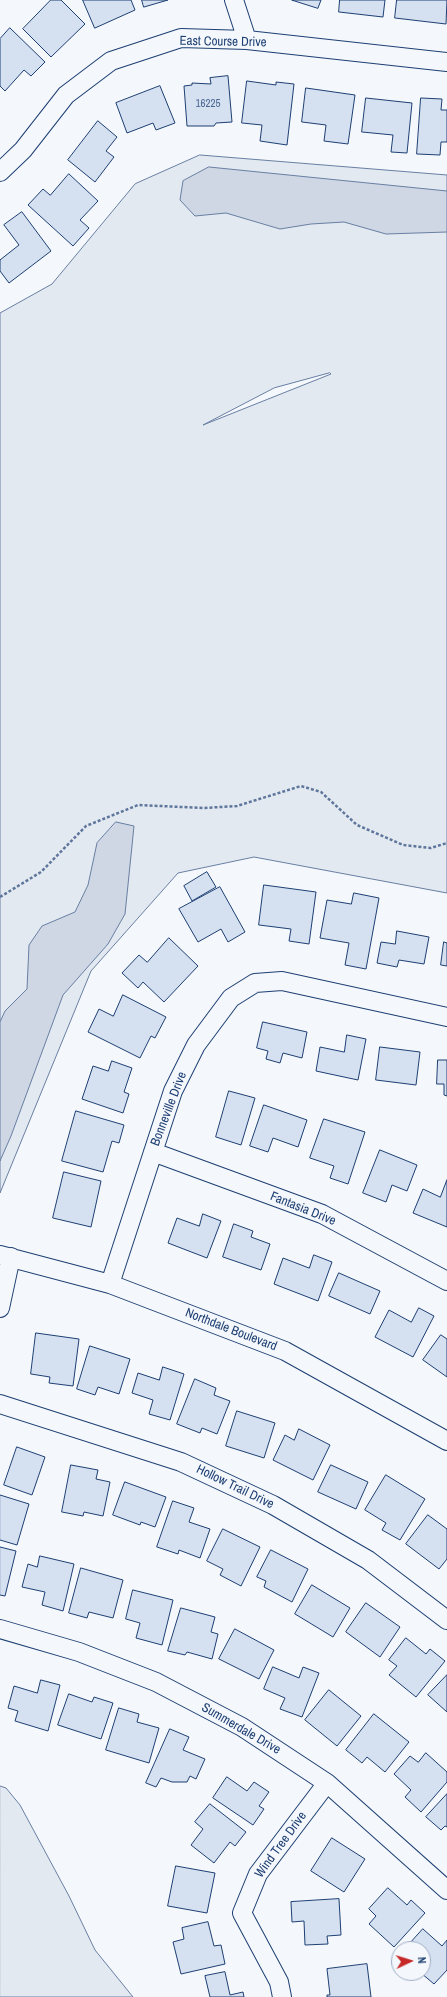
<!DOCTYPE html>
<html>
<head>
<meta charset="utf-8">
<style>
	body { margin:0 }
	#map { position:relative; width:447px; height:1997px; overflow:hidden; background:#f4f7fb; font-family:"Archivo Narrow",sans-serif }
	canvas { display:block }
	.north { position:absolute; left:391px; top:1941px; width:40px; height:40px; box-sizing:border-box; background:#f4f7fb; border:1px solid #9eadc5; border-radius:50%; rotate:86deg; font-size:11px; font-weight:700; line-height:16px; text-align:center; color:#1d3f73 }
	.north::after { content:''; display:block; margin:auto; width:14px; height:18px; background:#c62828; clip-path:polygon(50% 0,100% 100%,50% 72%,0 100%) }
</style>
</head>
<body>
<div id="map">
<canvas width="447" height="1997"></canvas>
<div class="north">N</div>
</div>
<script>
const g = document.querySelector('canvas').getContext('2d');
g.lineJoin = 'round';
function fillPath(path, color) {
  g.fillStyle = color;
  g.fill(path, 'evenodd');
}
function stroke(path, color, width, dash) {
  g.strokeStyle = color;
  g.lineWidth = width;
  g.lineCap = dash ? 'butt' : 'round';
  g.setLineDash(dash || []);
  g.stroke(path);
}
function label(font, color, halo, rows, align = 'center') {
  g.font = font + ' "Archivo Narrow",sans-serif';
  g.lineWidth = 3;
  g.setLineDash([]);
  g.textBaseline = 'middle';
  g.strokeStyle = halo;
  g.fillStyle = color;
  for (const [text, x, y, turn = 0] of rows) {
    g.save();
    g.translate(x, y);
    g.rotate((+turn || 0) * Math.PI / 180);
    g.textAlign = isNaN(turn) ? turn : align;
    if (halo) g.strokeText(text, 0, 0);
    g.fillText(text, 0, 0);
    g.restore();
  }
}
const green = new Path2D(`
	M 200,155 L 447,175 L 447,893 L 254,857 L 178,873 L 91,971 L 0,1193 L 0,313 L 52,284 L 135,184 ZM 330,373 L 331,374 L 203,425 L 274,388 Z
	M 0,1786 L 6,1788 L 20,1805 L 69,1896 L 95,1950 L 133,1997 L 0,1997 Z`);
fillPath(green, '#e3e9f0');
stroke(green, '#687fa3', 1);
const water = new Path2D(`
	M 209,167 L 447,191 L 447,232 L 386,234 L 344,222 L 311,224 L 280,229 L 226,213 L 195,216 L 180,200 L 183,181 Z
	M 116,822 L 134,826 L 125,914 L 108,944 L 63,995 L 11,1136 L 0,1161 L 0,1022 L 5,1011 L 27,989 L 29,945 L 42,926 L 75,912 L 88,885 L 97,843 Z`);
fillPath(water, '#cfd7e4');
stroke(water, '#687fa3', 1);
const building = new Path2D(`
	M 51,0 L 61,0 L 85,24 L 51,57 L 23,29 Z
	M 83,0 L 131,0 L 135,10 L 95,28 Z
	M 142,0 L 168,0 L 144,7 Z
	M 292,0 L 321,0 L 318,8 Z
	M 340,0 L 385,0 L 383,17 L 339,12 Z
	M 397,0 L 447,0 L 446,24 L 395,18 Z
	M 10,28 L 45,62 L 31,76 L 24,70 L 5,91 L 0,86 L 0,39 Z
	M 228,76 L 232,122 L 216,123 L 214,126 L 187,126 L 184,86 L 192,85 L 192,83 L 211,84 L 210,78 Z
	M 247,81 L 276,85 L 276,82 L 294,84 L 287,145 L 260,141 L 262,125 L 242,123 Z
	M 160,86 L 175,123 L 156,130 L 153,123 L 127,133 L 116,103 Z
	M 306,88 L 355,95 L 348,144 L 324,141 L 326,125 L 302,122 Z
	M 366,98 L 412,103 L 407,153 L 391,152 L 393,135 L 362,132 Z
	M 421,98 L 442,99 L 441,110 L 447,110 L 447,142 L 441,142 L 440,155 L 417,154 Z
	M 98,121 L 117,137 L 106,151 L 114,157 L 95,182 L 68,160 Z
	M 69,174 L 98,201 L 80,220 L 89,228 L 73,246 L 28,205 L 43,189 L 50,195 Z
	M 22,212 L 51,251 L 9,283 L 0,271 L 0,260 L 19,245 L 4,225 Z
	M 207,872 L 216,887 L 192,901 L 184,886 Z
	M 264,885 L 316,892 L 309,944 L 289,941 L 291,929 L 259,925 Z
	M 220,887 L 245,932 L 228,942 L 221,929 L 198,942 L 179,909 Z
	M 354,893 L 379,898 L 366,969 L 345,965 L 349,943 L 320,938 L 327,900 L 351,904 Z
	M 397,931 L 429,937 L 424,964 L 399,960 L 397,967 L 377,963 L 381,942 L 395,944 Z
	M 169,938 L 198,966 L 164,1002 L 143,982 L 138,988 L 122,973 L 139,955 L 147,962 Z
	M 444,942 L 447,943 L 447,966 L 441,965 Z
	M 123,995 L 166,1017 L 155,1038 L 151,1036 L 140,1058 L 88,1032 L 99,1009 L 113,1016 Z
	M 263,1022 L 307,1032 L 302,1058 L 283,1053 L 280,1063 L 266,1059 L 268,1051 L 257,1048 Z
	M 347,1035 L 366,1039 L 358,1080 L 316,1071 L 320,1047 L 344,1052 Z
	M 380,1047 L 420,1052 L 416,1085 L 376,1080 Z
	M 438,1060 L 447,1060 L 447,1096 L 444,1095 L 444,1084 L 437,1084 Z
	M 112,1061 L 132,1068 L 124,1092 L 129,1094 L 123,1113 L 82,1099 L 93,1066 L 108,1071 Z
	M 229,1091 L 255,1098 L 241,1145 L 216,1137 Z
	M 264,1105 L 307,1120 L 298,1147 L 273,1138 L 268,1152 L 250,1146 Z
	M 76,1111 L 124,1125 L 119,1143 L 112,1141 L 103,1172 L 62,1161 Z
	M 324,1119 L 365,1132 L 348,1184 L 330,1178 L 334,1166 L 310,1158 Z
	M 380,1150 L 417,1165 L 407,1191 L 392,1185 L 386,1202 L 363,1193 Z
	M 64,1172 L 101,1181 L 91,1227 L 53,1218 Z
	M 447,1180 L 447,1227 L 413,1213 L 423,1189 L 440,1197 Z
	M 203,1214 L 221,1221 L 207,1258 L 168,1243 L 177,1218 L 199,1226 Z
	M 234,1224 L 253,1231 L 251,1237 L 270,1244 L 261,1270 L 223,1257 Z
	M 314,1255 L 332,1262 L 318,1301 L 274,1284 L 283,1258 L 309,1268 Z
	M 339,1273 L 380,1291 L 370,1314 L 329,1296 Z
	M 419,1308 L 434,1316 L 413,1357 L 375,1337 L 389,1310 L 411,1322 Z
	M 36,1333 L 79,1339 L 73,1386 L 49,1383 L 50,1377 L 31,1374 Z
	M 441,1335 L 447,1339 L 447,1377 L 423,1360 Z
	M 90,1346 L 130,1359 L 119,1394 L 98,1387 L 95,1395 L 77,1389 Z
	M 163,1367 L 184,1374 L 170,1420 L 149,1414 L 153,1400 L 132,1393 L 138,1373 L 159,1380 Z
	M 195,1379 L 216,1388 L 214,1395 L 230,1401 L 217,1434 L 202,1428 L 200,1433 L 177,1424 Z
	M 237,1411 L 275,1423 L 264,1458 L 226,1446 Z
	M 299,1429 L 330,1445 L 313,1480 L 273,1460 L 285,1435 L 294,1440 Z
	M 17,1447 L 45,1457 L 32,1495 L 4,1485 Z
	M 71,1465 L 98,1470 L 96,1479 L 110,1482 L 103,1516 L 84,1512 L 83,1516 L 62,1512 Z
	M 331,1465 L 368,1482 L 356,1509 L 318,1492 Z
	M 386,1475 L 425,1499 L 400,1540 L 382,1530 L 386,1523 L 365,1510 Z
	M 125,1482 L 166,1497 L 155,1527 L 141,1522 L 140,1525 L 113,1515 Z
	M 0,1495 L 29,1504 L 17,1545 L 0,1540 Z
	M 173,1501 L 194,1508 L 189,1522 L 210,1529 L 200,1558 L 179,1550 L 178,1554 L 157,1547 Z
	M 428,1515 L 447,1529 L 447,1559 L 439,1569 L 406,1544 Z
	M 223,1529 L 260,1547 L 241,1586 L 220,1575 L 223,1569 L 207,1561 Z
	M 0,1547 L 16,1551 L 5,1596 L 0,1595 Z
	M 271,1550 L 308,1569 L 292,1602 L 264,1587 L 266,1581 L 257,1577 Z
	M 40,1556 L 74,1564 L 63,1611 L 42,1605 L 45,1592 L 22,1587 L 28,1564 L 37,1567 Z
	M 81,1568 L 123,1580 L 113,1618 L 89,1612 L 87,1618 L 69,1613 Z
	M 312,1585 L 350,1608 L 333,1637 L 295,1614 Z
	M 133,1590 L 173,1600 L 162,1645 L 136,1638 L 140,1623 L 126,1619 Z
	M 366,1603 L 400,1627 L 380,1657 L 346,1632 Z
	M 181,1608 L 215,1617 L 211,1632 L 218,1634 L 212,1659 L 187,1652 L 185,1655 L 168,1651 Z
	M 235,1629 L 274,1650 L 259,1679 L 219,1659 Z
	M 406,1638 L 426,1654 L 430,1649 L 445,1661 L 416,1697 L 389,1675 L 397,1666 L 389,1660 Z
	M 273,1667 L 299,1678 L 303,1667 L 319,1673 L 302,1717 L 280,1709 L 285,1698 L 264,1689 Z
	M 447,1675 L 447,1712 L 428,1695 Z
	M 41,1680 L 60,1685 L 48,1731 L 15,1721 L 18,1711 L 8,1708 L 14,1686 L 37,1693 Z
	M 329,1690 L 361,1716 L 337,1746 L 305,1720 Z
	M 69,1694 L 92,1702 L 94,1697 L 113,1703 L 101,1739 L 58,1725 Z
	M 119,1708 L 139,1714 L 137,1722 L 159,1728 L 149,1763 L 106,1750 Z
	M 374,1714 L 409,1742 L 385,1772 L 367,1757 L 362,1763 L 346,1750 Z
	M 170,1729 L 189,1737 L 183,1750 L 205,1759 L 196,1779 L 190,1776 L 187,1782 L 172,1782 L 161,1778 L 156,1787 L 146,1783 Z
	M 426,1753 L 447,1772 L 447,1782 L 421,1812 L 405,1797 L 411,1790 L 394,1774 L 410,1756 L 418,1762 Z
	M 227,1777 L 247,1791 L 254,1782 L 269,1792 L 259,1806 L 264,1809 L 253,1825 L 213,1798 Z
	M 447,1794 L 447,1827 L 445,1826 L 441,1830 L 426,1817 Z
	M 210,1804 L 246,1832 L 235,1846 L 230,1842 L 214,1863 L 191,1845 L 203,1829 L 195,1822 Z
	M 332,1838 L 365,1859 L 344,1892 L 311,1871 Z
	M 176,1866 L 215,1873 L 207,1913 L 168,1906 Z
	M 388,1888 L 407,1905 L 411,1900 L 425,1913 L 394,1947 L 369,1924 L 376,1916 L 369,1909 Z
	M 339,1899 L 341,1935 L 327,1936 L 328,1944 L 305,1945 L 304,1921 L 292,1922 L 291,1902 Z
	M 208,1922 L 214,1946 L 221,1945 L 225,1964 L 181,1974 L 173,1942 L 184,1939 L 182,1928 Z
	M 423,1929 L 442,1946 L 447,1940 L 447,1970 L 434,1984 L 421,1973 L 423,1973 L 423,1949 L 405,1949 Z
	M 367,1964 L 371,1997 L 327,1997 L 327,1995 L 330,1995 L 327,1969 Z
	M 225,1972 L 230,1995 L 243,1992 L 244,1997 L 210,1997 L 205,1976 Z`);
fillPath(building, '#d5e0f0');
stroke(building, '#1d3f73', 1);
const minor = new Path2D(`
	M 234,0 L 247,40
	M 0,172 L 23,150 L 66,95 L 111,61 L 181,38 L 247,40 L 447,62
	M 153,1152 L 322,1214 L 447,1281
	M 0,1255 L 110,1284 L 285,1351 L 447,1441
	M 110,1284 L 173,1091 L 196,1045 L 231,998 L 255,983 L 282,981 L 447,1017
	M 0,1308 L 11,1257
	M 0,1404 L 181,1462 L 273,1505 L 368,1560 L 447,1620
	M 0,1629 L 79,1652 L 156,1682 L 242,1727 L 327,1783 L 447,1890
	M 282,1997 L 279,1982 L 242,1913 L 258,1874 L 327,1783`);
stroke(minor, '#1d3f73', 20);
stroke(new Path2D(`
	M 0,897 L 41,872 L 86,826 L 138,805 L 204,808 L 237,806 L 301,786 L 321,792 L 357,825 L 403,845 L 431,848 L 447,843`), '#5e769c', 2.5, [3, 2]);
stroke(minor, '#f4f7fb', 18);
label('11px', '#4b6792', null, [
	["16225",208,104]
]);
label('13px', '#1d3f73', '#f4f7fb', [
	["East Course Drive",223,42,1],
	["Bonneville Drive",169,1109,-69],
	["Fantasia Drive",303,1209,22],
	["Northdale Boulevard",231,1330,21],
	["Hollow Trail Drive",235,1487,26],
	["Summerdale Drive",241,1729,30],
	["Wind Tree Drive",281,1845,-54]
]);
</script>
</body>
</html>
